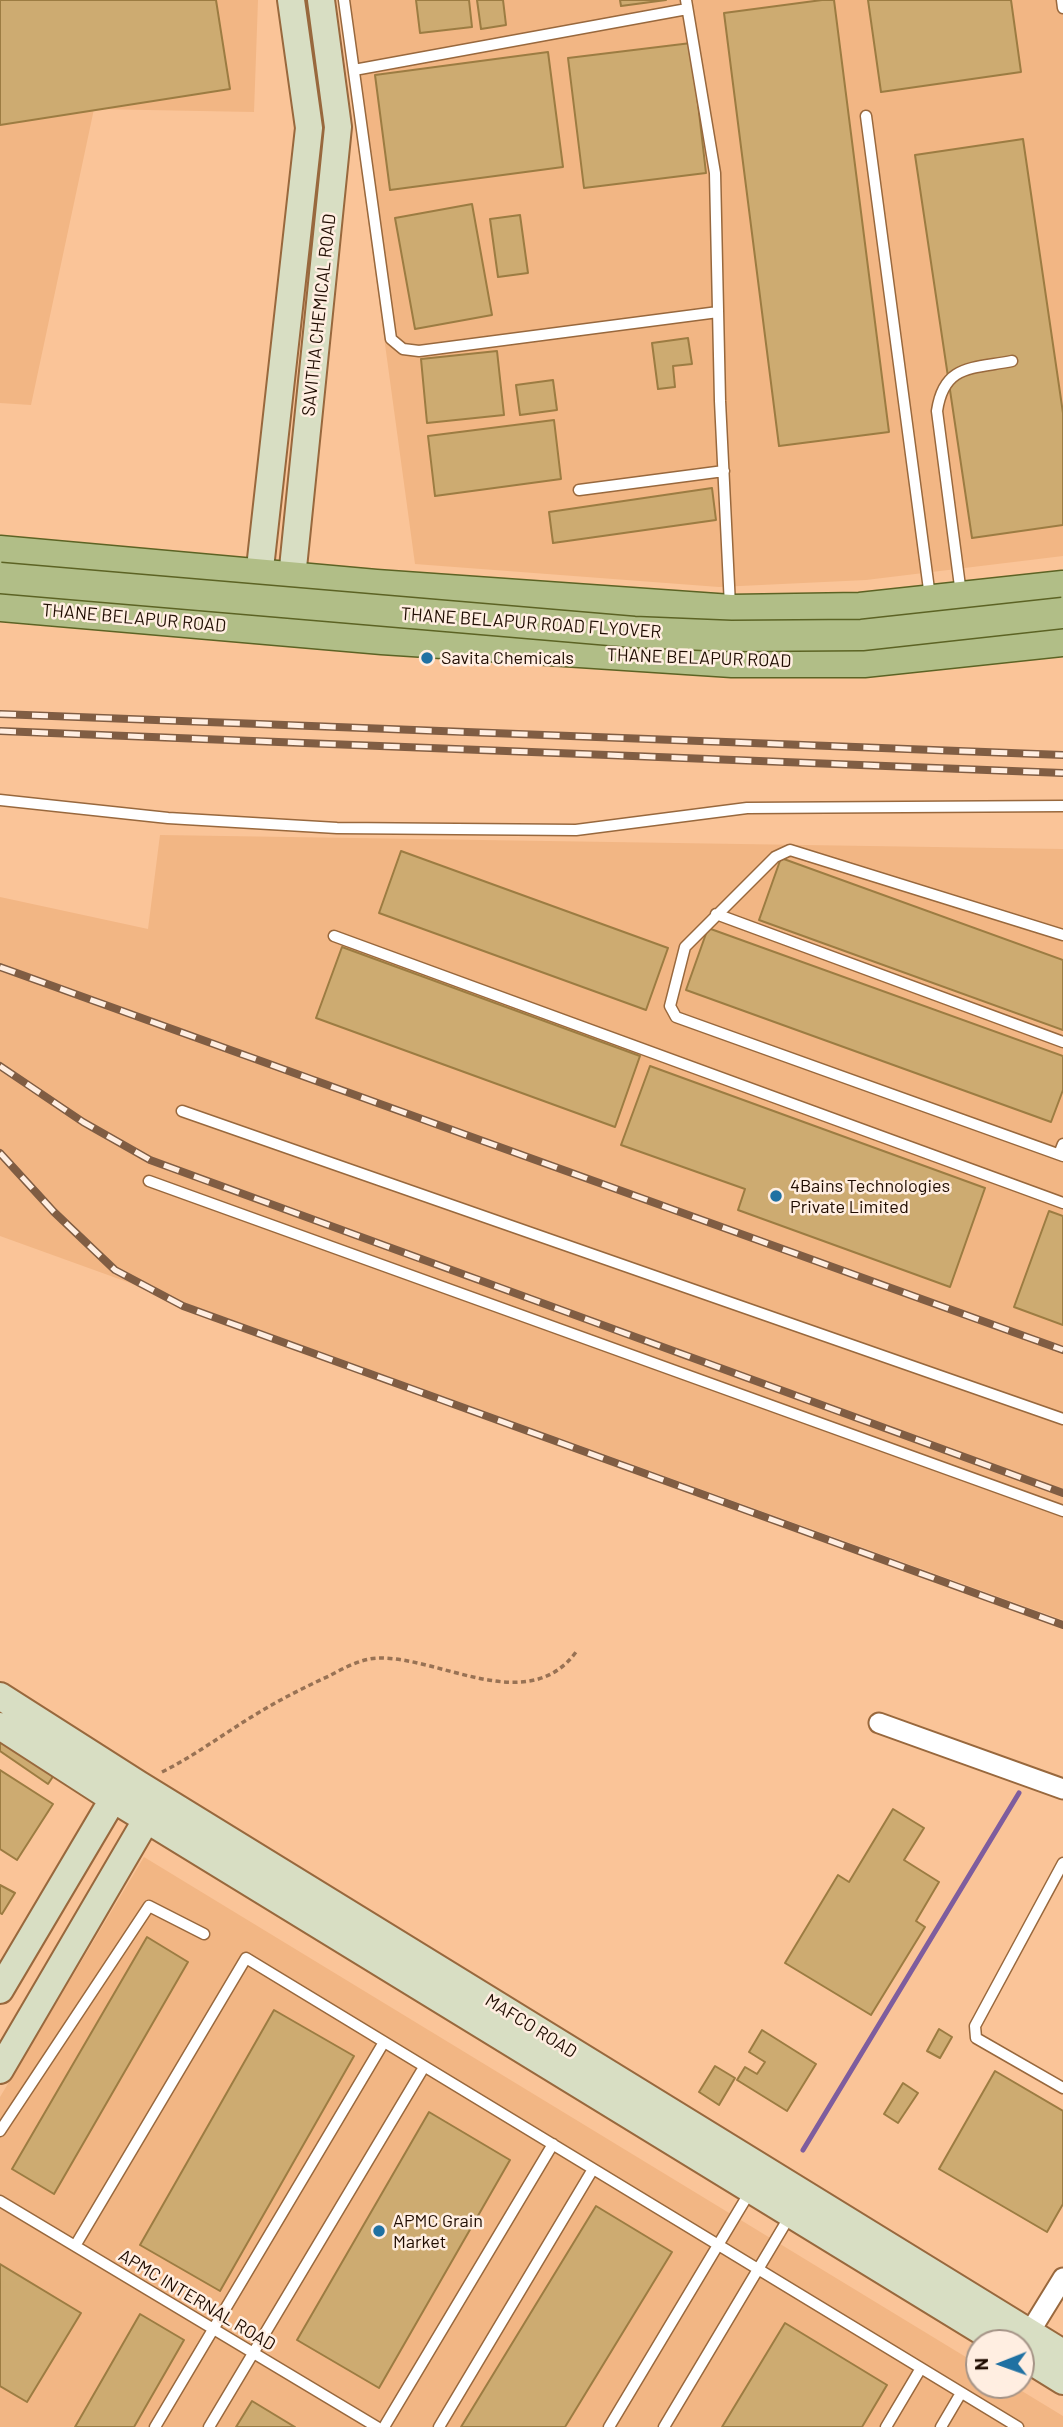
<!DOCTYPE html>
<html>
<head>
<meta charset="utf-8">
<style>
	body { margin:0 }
	#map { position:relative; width:1063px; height:2427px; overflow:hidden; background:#fac498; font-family:Barlow,sans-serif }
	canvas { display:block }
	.north { position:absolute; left:965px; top:2329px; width:70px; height:70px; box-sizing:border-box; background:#ffeee1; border:2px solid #a59487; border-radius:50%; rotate:269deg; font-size:19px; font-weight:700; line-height:28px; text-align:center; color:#1f0c00 }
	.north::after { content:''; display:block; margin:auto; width:24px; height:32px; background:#2071a2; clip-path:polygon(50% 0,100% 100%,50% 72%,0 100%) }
</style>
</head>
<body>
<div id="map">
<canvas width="1063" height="2427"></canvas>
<div class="north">N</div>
</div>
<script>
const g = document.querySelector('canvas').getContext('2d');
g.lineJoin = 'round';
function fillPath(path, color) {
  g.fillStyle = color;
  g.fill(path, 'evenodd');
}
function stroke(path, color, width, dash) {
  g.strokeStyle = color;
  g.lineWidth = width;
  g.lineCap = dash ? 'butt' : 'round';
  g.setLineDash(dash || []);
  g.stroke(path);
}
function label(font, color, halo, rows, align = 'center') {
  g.font = font + ' Barlow,sans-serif';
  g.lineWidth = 5;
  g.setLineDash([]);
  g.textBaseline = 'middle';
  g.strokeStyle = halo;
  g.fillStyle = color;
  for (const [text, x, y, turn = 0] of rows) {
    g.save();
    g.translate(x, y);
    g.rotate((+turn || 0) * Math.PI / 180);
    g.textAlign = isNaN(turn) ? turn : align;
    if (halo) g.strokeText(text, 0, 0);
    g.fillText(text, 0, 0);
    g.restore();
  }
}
fillPath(new Path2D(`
	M 0,0 L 258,0 L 254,112 L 94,109 L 31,405 L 0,403 Z
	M 338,0 L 1063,0 L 1063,556 L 866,580 L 719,587 L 415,564 Z
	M 160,835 L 1063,849 L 1063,1620 L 0,1236 L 0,897 L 148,929 Z
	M 144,1857 L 979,2365 L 979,2385 L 1012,2385 L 1063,2416 L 1063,2427 L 0,2427 L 0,2097 Z`), '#f2b684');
stroke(new Path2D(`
	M 803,2150 L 1019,1793`), '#7e5d9e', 5);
const building = new Path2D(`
	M 0,0 L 216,0 L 230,89 L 0,125 Z
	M 416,0 L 469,0 L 472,27 L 420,33 Z
	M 477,0 L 503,0 L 506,25 L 481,29 Z
	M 620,0 L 666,0 L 621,6 Z
	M 822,0 L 834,0 L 889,432 L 779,446 L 724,13 Z
	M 868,0 L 1011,0 L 1021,72 L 881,92 Z
	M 691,43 L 706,173 L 584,188 L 568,58 Z
	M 548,52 L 563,167 L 390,190 L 375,75 Z
	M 1023,139 L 1063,413 L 1063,525 L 972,538 L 915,155 Z
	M 472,204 L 492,315 L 415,329 L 395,218 Z
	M 520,215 L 528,273 L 498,277 L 490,219 Z
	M 688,338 L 692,364 L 673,366 L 675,387 L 658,389 L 652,343 Z
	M 497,351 L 504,415 L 427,423 L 421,359 Z
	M 553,380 L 557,410 L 520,415 L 516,385 Z
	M 554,420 L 561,479 L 435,496 L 428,436 Z
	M 712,488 L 716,520 L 553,543 L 549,512 Z
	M 401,851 L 668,948 L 646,1010 L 379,913 Z
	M 781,858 L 1063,960 L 1063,1030 L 759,920 Z
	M 708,928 L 1063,1056 L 1063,1090 L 1051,1122 L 686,990 Z
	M 342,947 L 640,1056 L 615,1127 L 316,1018 Z
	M 650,1066 L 985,1188 L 950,1287 L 738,1210 L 745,1189 L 621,1145 Z
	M 1049,1211 L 1063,1216 L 1063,1325 L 1014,1307 Z
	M 0,1730 L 58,1769 L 48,1784 L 0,1751 Z
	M 0,1770 L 53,1804 L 17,1860 L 0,1849 Z
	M 893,1809 L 924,1828 L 904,1860 L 939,1882 L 916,1921 L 925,1927 L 871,2015 L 785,1963 L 838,1875 L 849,1882 Z
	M 0,1885 L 15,1893 L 2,1914 L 0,1913 Z
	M 147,1937 L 188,1962 L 54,2194 L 12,2169 Z
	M 274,2010 L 354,2056 L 220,2291 L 140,2245 Z
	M 939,2029 L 952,2037 L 940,2058 L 927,2051 Z
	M 762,2030 L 816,2064 L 787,2111 L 737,2080 L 745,2067 L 757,2074 L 765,2062 L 749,2052 Z
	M 715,2066 L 735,2078 L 719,2105 L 699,2092 Z
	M 995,2071 L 1063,2111 L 1063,2204 L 1047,2232 L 939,2169 Z
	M 903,2083 L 918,2093 L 898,2123 L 884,2114 Z
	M 429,2112 L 510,2160 L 379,2388 L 297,2340 Z
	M 596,2206 L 672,2252 L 565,2427 L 461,2427 Z
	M 0,2264 L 81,2313 L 27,2402 L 0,2386 Z
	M 140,2314 L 184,2340 L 134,2427 L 75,2427 Z
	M 785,2323 L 887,2385 L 862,2427 L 722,2427 Z
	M 252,2401 L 295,2427 L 236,2427 Z`);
fillPath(building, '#cdab71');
stroke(building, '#9c7c42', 2);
const service = new Path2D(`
	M 344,0 L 391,339 L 403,349 L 419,351 L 718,312
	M 686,0 L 715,173 L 720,401 L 730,606
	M 1062,0 L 1063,8
	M 354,70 L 687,9
	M 866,116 L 930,597
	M 579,490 L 724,471
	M 961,594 L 937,411 C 944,364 972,369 1012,361
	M 0,800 L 168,818 L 337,828 L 576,830 L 747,808 L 1063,806
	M 716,914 L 1063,1042
	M 1063,935 L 790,850 L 775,857 L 685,947 L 670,1006 L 676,1017 L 1063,1156
	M 334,936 L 1063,1203
	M 182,1111 L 1063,1419
	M 1059,1154 L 1063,1144
	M 149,1181 L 1063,1511
	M 1063,1863 L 975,2026 L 976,2038 L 1063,2088
	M 0,2131 L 149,1906 L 204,1934
	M 0,2201 L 377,2427
	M 75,2246 L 246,1958 L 1018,2427
	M 155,2427 L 384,2042
	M 209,2427 L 424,2067
	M 384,2427 L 553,2144
	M 439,2427 L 593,2169
	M 609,2427 L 751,2190
	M 664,2427 L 791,2214
	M 886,2427 L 921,2368
	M 941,2427 L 961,2393`);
const minor = new Path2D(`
	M 879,1723 L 1063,1789
	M 1023,2343 L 1063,2278`);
const secondary = new Path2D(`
	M 257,595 L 309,128 L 291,0
	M 290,597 L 338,127 L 321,0
	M 0,1696 L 138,1784 L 1063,2353
	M 0,1726 L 113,1799 L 1001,2343
	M 0,1990 L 122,1784
	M 0,2070 L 155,1805
	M 1021,2355 L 1063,2381`);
const primary = new Path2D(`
	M 0,551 L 376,585 L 731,610 L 860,608 L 1063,586
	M 0,606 L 382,639 L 732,662 L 864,662 L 1063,641`);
stroke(service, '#98683d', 13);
stroke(minor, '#98683d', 23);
stroke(secondary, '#98683d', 30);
stroke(primary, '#5c6324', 33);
stroke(new Path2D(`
	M 162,1772 C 196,1755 226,1732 258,1713 C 281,1699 305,1687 329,1676 C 344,1668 362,1658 379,1658 C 441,1657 528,1717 576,1652`), '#987254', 3.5, [5, 3.5]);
stroke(service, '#fff', 10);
stroke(minor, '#fff', 19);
stroke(secondary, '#d8dec3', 26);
stroke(primary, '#b1be87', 30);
const rail = new Path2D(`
	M 0,714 L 1063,755
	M 0,731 L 1063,773
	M 0,967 L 1063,1350
	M 0,1066 L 83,1122 L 150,1160 L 1063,1493
	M 0,1153 L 54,1212 L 115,1270 L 183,1306 L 1063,1625`);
stroke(rail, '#805d43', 8);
stroke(rail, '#ffeee1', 5, [16]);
const primaryBridge = new Path2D(`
	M 0,578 L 634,632 L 731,636 L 862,635 L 1063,613`);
stroke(primaryBridge, '#5c6324', 33, []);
stroke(primaryBridge, '#b1be87', 30);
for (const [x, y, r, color] of [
	[427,658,7,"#2071a2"],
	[776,1196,7,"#2071a2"],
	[379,2231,7,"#2071a2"]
]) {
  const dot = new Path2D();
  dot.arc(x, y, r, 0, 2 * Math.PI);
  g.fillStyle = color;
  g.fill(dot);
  stroke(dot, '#ffeee1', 2.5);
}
label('18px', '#1f0c00', '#ffeee1', [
	["SAVITHA CHEMICAL ROAD",319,315,-84],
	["THANE BELAPUR ROAD",134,618,5],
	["THANE BELAPUR ROAD FLYOVER",531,623,4],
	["THANE BELAPUR ROAD",699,658,2],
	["MAFCO ROAD",531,2026,32],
	["APMC INTERNAL ROAD",197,2300,31]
]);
label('18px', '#1f0c00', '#ffeee1', [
	["Savita Chemicals",441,658],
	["4Bains Technologies",790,1186],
	["Private Limited",790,1207],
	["APMC Grain",393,2221],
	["Market",393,2242]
], 'left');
</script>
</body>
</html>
